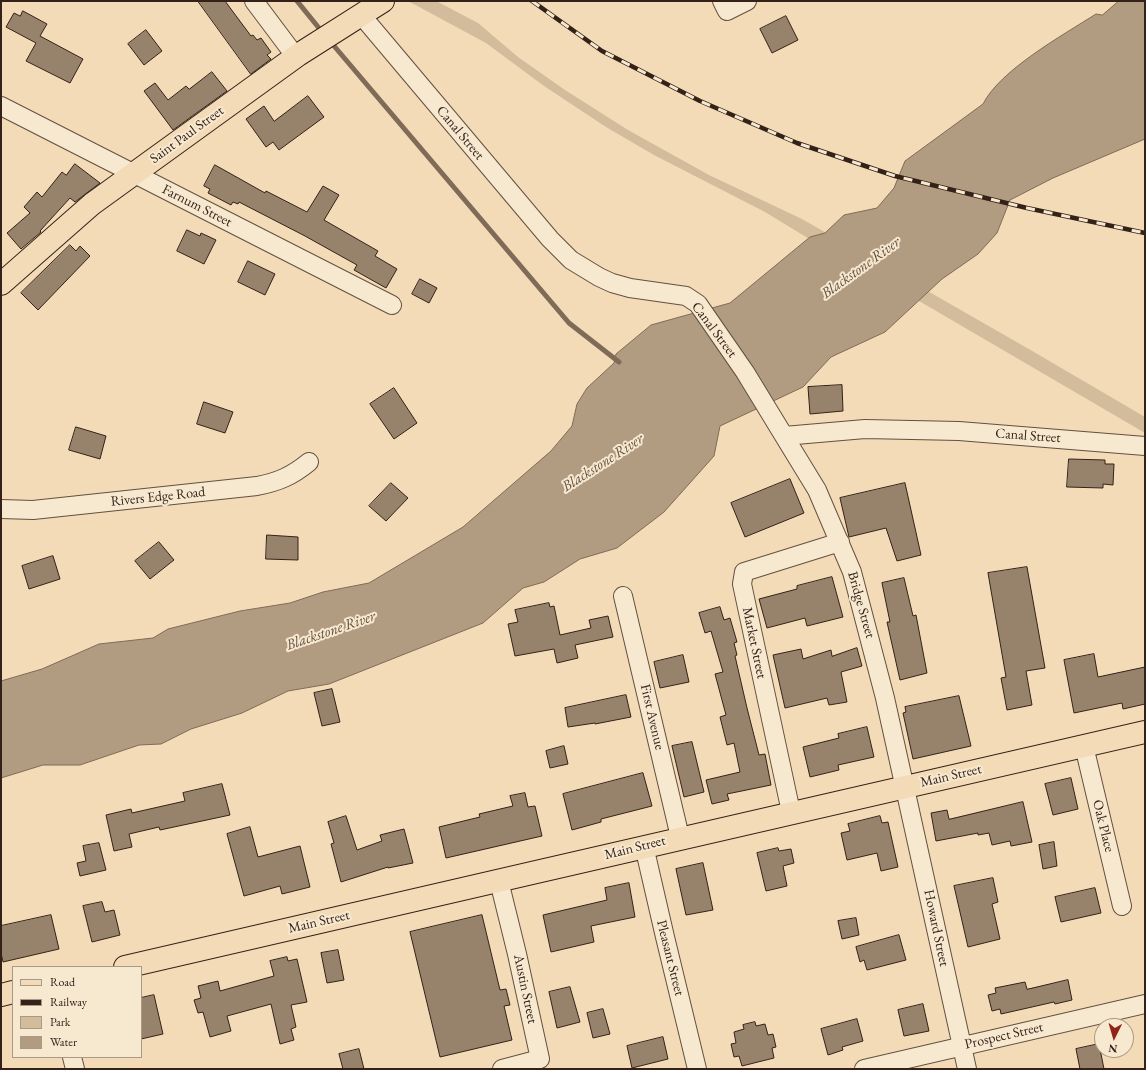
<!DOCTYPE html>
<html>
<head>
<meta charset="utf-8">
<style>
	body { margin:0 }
	#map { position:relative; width:1146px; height:1070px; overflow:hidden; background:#f2dbb6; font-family:"EB Garamond",serif }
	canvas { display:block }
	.frame { position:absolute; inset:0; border:2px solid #342219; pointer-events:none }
	.legend { position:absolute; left:12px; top:966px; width:130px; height:92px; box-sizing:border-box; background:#f7e8d0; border:1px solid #a99987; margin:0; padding:5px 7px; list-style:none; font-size:12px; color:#342219 }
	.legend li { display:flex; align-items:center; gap:8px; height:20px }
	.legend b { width:20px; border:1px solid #a99987 }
	.north { position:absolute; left:1094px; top:1018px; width:40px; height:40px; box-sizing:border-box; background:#f7e8d0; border:1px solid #a99987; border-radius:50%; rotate:185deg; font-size:11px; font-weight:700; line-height:16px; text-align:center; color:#342219 }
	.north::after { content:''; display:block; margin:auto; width:14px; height:18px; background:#8f2418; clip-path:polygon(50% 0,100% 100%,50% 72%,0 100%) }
</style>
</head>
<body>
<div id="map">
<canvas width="1146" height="1070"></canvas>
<div class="frame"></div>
<ul class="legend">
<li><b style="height:5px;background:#f2dbb6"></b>Road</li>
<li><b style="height:5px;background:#342219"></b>Railway</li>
<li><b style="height:11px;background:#d2bc9b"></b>Park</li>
<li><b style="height:11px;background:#b19c81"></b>Water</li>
</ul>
<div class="north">N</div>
</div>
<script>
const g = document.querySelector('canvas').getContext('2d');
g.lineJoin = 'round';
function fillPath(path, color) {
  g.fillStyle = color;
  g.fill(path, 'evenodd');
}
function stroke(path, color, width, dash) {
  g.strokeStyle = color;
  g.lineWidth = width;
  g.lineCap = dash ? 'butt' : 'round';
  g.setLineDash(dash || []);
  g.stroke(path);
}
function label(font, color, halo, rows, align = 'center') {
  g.font = font + ' "EB Garamond",serif';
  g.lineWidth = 4;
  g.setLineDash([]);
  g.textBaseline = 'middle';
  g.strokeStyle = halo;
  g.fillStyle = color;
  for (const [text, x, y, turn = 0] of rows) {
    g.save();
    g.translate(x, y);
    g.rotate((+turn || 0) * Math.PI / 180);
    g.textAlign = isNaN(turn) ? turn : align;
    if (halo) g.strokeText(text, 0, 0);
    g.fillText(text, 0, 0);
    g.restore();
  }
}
fillPath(new Path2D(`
	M 408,1 L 436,1 L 478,23 L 518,57 L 565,90 L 628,130 L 709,175 L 802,219 L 1034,352 L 1145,417 L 1145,433 L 902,291 L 806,237 L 765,212 L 654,155 L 606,127 L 544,86 L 486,43 Z`), '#d2bc9b');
const water = new Path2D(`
	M 1119,1 L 1145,1 L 1145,139 L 1053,178 L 1010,200 L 997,233 L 978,254 L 942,279 L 885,332 L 831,357 L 803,387 L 720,426 L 714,456 L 664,512 L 617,548 L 580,559 L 544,582 L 523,588 L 483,623 L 329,684 L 288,691 L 242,713 L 191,729 L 161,744 L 139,745 L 80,765 L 43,765 L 1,778 L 1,681 L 42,669 L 99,644 L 153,638 L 168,629 L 240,611 L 290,603 L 323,592 L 369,583 L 463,527 L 551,451 L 572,426 L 577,404 L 587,388 L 614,363 L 616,354 L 651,325 L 730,303 L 810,237 L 825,233 L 844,215 L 877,208 L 894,188 L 905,161 L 983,104 C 1000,70 1063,35 1096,14 L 1102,15 Z`);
fillPath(water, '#b19c81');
stroke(water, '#7f6b57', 1);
stroke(new Path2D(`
	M 297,1 L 323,33
	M 329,40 L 569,323 L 619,362`), '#7f6b57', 5);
const building = new Path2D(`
	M 198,1 L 225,1 L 251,36 L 253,35 L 257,40 L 261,38 L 271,52 L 267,55 L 271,59 L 251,74 Z
	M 23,11 L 47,24 L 40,36 L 83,59 L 70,83 L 26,61 L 36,43 L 6,27 L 14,13 L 20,16 Z
	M 786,16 L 798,40 L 772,53 L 760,29 Z
	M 146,30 L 162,51 L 144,65 L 128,44 Z
	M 212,72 L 227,91 L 173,130 L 144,91 L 155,83 L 168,100 L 186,86 L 189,89 Z
	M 308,96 L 324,117 L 279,150 L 273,142 L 266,147 L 246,119 L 264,106 L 274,121 Z
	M 75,164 L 100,183 L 75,202 L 70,198 L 40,231 L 41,232 L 21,249 L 7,233 L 30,213 L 24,207 L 37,192 L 42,197 L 62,172 L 66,175 Z
	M 215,165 L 265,193 L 266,191 L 307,212 L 323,186 L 339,195 L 324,220 L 378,251 L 375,256 L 397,269 L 386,288 L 354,270 L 357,265 L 305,236 L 239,202 L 238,204 L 233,202 L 231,205 L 208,193 L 210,189 L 204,186 Z
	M 187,230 L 200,236 L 201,233 L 216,240 L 204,264 L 177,251 Z
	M 70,245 L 76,251 L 80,246 L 90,256 L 38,310 L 21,293 Z
	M 248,261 L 275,274 L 265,295 L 238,282 Z
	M 420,279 L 437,288 L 429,303 L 412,294 Z
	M 842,385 L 843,411 L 810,414 L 808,387 Z
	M 394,388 L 417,423 L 394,439 L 370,404 Z
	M 204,402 L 233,412 L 225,433 L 197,424 Z
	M 76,427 L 106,436 L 100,459 L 69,450 Z
	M 1069,459 L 1105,460 L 1105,464 L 1114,464 L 1113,485 L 1103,484 L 1103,488 L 1067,487 Z
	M 790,479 L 804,513 L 745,537 L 731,503 Z
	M 391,483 L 408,498 L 386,521 L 369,506 Z
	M 905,483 L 921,555 L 897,561 L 886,528 L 849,537 L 840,498 Z
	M 267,535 L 298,537 L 298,560 L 266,559 Z
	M 159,542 L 174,560 L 150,579 L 135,561 Z
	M 53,556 L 60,579 L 29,589 L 22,566 Z
	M 1027,567 L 1045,668 L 1026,671 L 1032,705 L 1007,710 L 1001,678 L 1006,677 L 988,573 Z
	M 832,577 L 843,617 L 807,626 L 805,618 L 767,628 L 759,599 L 797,589 L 797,586 Z
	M 904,578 L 913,616 L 916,615 L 927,673 L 900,680 L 887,622 L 890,622 L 882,583 Z
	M 549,603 L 550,607 L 554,606 L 560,635 L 591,628 L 589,620 L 608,616 L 613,637 L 575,645 L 578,658 L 557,663 L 554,649 L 515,656 L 508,624 L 518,622 L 515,610 Z
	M 720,607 L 724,620 L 730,618 L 737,642 L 734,643 L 737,655 L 735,656 L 747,708 L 759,755 L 765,754 L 771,785 L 727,794 L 729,800 L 712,804 L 706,780 L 740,772 L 734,743 L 727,745 L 720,717 L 726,715 L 715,674 L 723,672 L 711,631 L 705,633 L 699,613 Z
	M 857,648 L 862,666 L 841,672 L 847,702 L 829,705 L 827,698 L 785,708 L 773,655 L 801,649 L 803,659 L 831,650 L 832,656 Z
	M 1094,654 L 1098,677 L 1145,667 L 1145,704 L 1123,709 L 1122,703 L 1074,713 L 1064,660 Z
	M 683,655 L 689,682 L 660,688 L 654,662 Z
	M 332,689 L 340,722 L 322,726 L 314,693 Z
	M 626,695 L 631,717 L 595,724 L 595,723 L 568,727 L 565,708 Z
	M 959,696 L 971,746 L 913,759 L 903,713 L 906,712 L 905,707 Z
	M 867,727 L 874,757 L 838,765 L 839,770 L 810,777 L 803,747 L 839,738 L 838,734 Z
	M 692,742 L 704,792 L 684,797 L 672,746 Z
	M 564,746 L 568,764 L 550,768 L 546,751 Z
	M 643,773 L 652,806 L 601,819 L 601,822 L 572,830 L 563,794 Z
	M 1071,778 L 1078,809 L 1053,815 L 1045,784 Z
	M 222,784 L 230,815 L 160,830 L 159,827 L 129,834 L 132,847 L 114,851 L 106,815 L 131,809 L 132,813 L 185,801 L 183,793 Z
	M 525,793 L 528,807 L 535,806 L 542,836 L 446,858 L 439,827 L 480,817 L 479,814 L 513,806 L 510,796 Z
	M 1023,802 L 1032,842 L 1011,846 L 1010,841 L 992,845 L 989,833 L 978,835 L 978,833 L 936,841 L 931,813 L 947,810 L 949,819 Z
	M 346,816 L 357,850 L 382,841 L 380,835 L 404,829 L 413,863 L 388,868 L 388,867 L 341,882 L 331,844 L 334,843 L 328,822 Z
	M 880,816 L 882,823 L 888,822 L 898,867 L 881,871 L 877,853 L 847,860 L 841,833 L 850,831 L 848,824 Z
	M 250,827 L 258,857 L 300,846 L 310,887 L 282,894 L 280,886 L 244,896 L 227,834 Z
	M 1054,842 L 1057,866 L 1043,869 L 1039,845 Z
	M 99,843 L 106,870 L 80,876 L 77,863 L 86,861 L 83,846 Z
	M 778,848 L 779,851 L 791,849 L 794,863 L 783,866 L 787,886 L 766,891 L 757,853 Z
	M 703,863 L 713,910 L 686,915 L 676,869 Z
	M 993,878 L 998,902 L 992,904 L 1000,939 L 968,947 L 954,886 Z
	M 629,883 L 635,917 L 591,926 L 594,942 L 551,952 L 543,915 L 607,900 L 605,888 Z
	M 1095,888 L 1101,913 L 1061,922 L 1055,897 Z
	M 102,902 L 105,912 L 114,910 L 120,935 L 92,942 L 83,906 Z
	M 51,915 L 59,949 L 3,962 L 1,953 L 1,926 Z
	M 482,915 L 500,990 L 506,989 L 510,1005 L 504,1006 L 512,1040 L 440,1057 L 410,932 Z
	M 856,918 L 859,935 L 842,939 L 838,921 Z
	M 899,935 L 906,960 L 867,970 L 864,960 L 860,962 L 856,947 Z
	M 338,950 L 344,980 L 327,983 L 321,953 Z
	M 287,957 L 288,961 L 297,959 L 307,1002 L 291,1005 L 296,1027 L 291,1029 L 294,1040 L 280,1044 L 271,1004 L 227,1016 L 231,1031 L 210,1037 L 203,1012 L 198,1013 L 194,1000 L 201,998 L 198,986 L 218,981 L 220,991 L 274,976 L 270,961 Z
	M 1068,980 L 1072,1000 L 1055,1004 L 1054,1002 L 1001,1014 L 1000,1009 L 992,1011 L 988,995 L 996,993 L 995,988 L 1025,982 L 1027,989 Z
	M 570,987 L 580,1022 L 557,1028 L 549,992 Z
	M 154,995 L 163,1034 L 141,1039 L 141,998 Z
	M 923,1004 L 929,1031 L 904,1036 L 898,1010 Z
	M 603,1009 L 610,1034 L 593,1038 L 587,1013 Z
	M 857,1019 L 863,1041 L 842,1047 L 843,1050 L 828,1055 L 821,1029 Z
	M 755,1022 L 756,1026 L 765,1024 L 768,1035 L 773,1034 L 776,1047 L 772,1048 L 774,1058 L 742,1066 L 739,1056 L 734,1057 L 731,1044 L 736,1043 L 734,1032 L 744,1029 L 743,1025 Z
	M 663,1037 L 668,1059 L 632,1068 L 627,1046 Z
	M 1099,1044 L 1104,1069 L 1080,1069 L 1076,1049 Z
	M 359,1049 L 364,1069 L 343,1069 L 339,1054 Z`);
fillPath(building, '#97826b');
stroke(building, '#342219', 1);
const minor = new Path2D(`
	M 254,1 L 296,57
	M 722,1 L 727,11 L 747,1
	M 362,16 L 550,239 L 571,260 L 599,277 L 612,283 L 630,288 L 686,296 L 698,304 L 745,372 L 784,436 L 865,429 L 959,431 L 1145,446
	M 1,106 L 392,305
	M 784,436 L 817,490 L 852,572 L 885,698 L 967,1069
	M 1,509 L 33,510 L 257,486 C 278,482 292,476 309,462
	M 623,596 L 680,837
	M 1084,746 L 1122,906
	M 791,812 L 745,598 L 742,584 L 744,572 L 840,542
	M 644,846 L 665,937 L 697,1069
	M 499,881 L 517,954 L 540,1059 L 502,1069
	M 72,1057 L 75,1069
	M 864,1069 L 1145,1004`);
const major = new Path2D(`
	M 1,284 L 92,204 L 298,55 L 383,1
	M 125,967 C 465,889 805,809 1145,732
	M 1,995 L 13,992`);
stroke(minor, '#645040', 20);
stroke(major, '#342219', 24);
stroke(minor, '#f7e8d0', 18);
stroke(major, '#f2dbb6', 22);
const rail = new Path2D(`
	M 532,1 L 602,51 L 700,101 L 797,143 L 895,176 L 1027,208 L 1145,233`);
stroke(rail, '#342219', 4.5);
stroke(rail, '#f7e8d0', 3, [9]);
label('14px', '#342219', '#f7e8d0', [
	["Canal Street",460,133,50],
	["Saint Paul Street",187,135,-36],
	["Farnum Street",197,206,27],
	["Canal Street",714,330,53],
	["Canal Street",1028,436,4],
	["Rivers Edge Road",158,497,-6],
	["Bridge Street",861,605,74],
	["Market Street",754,643,78],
	["First Avenue",652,717,77],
	["Main Street",951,776,-13],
	["Oak Place",1103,826,76],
	["Main Street",635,848,-14],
	["Main Street",319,922,-13],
	["Howard Street",936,928,78],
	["Pleasant Street",670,958,76],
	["Austin Street",525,989,78],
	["Prospect Street",1004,1036,-13]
]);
label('italic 15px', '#604d3d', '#f7e8d0', [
	["Blackstone River",861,268,-36],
	["Blackstone River",603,463,-33],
	["Blackstone River",331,631,-19]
]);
</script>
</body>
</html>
